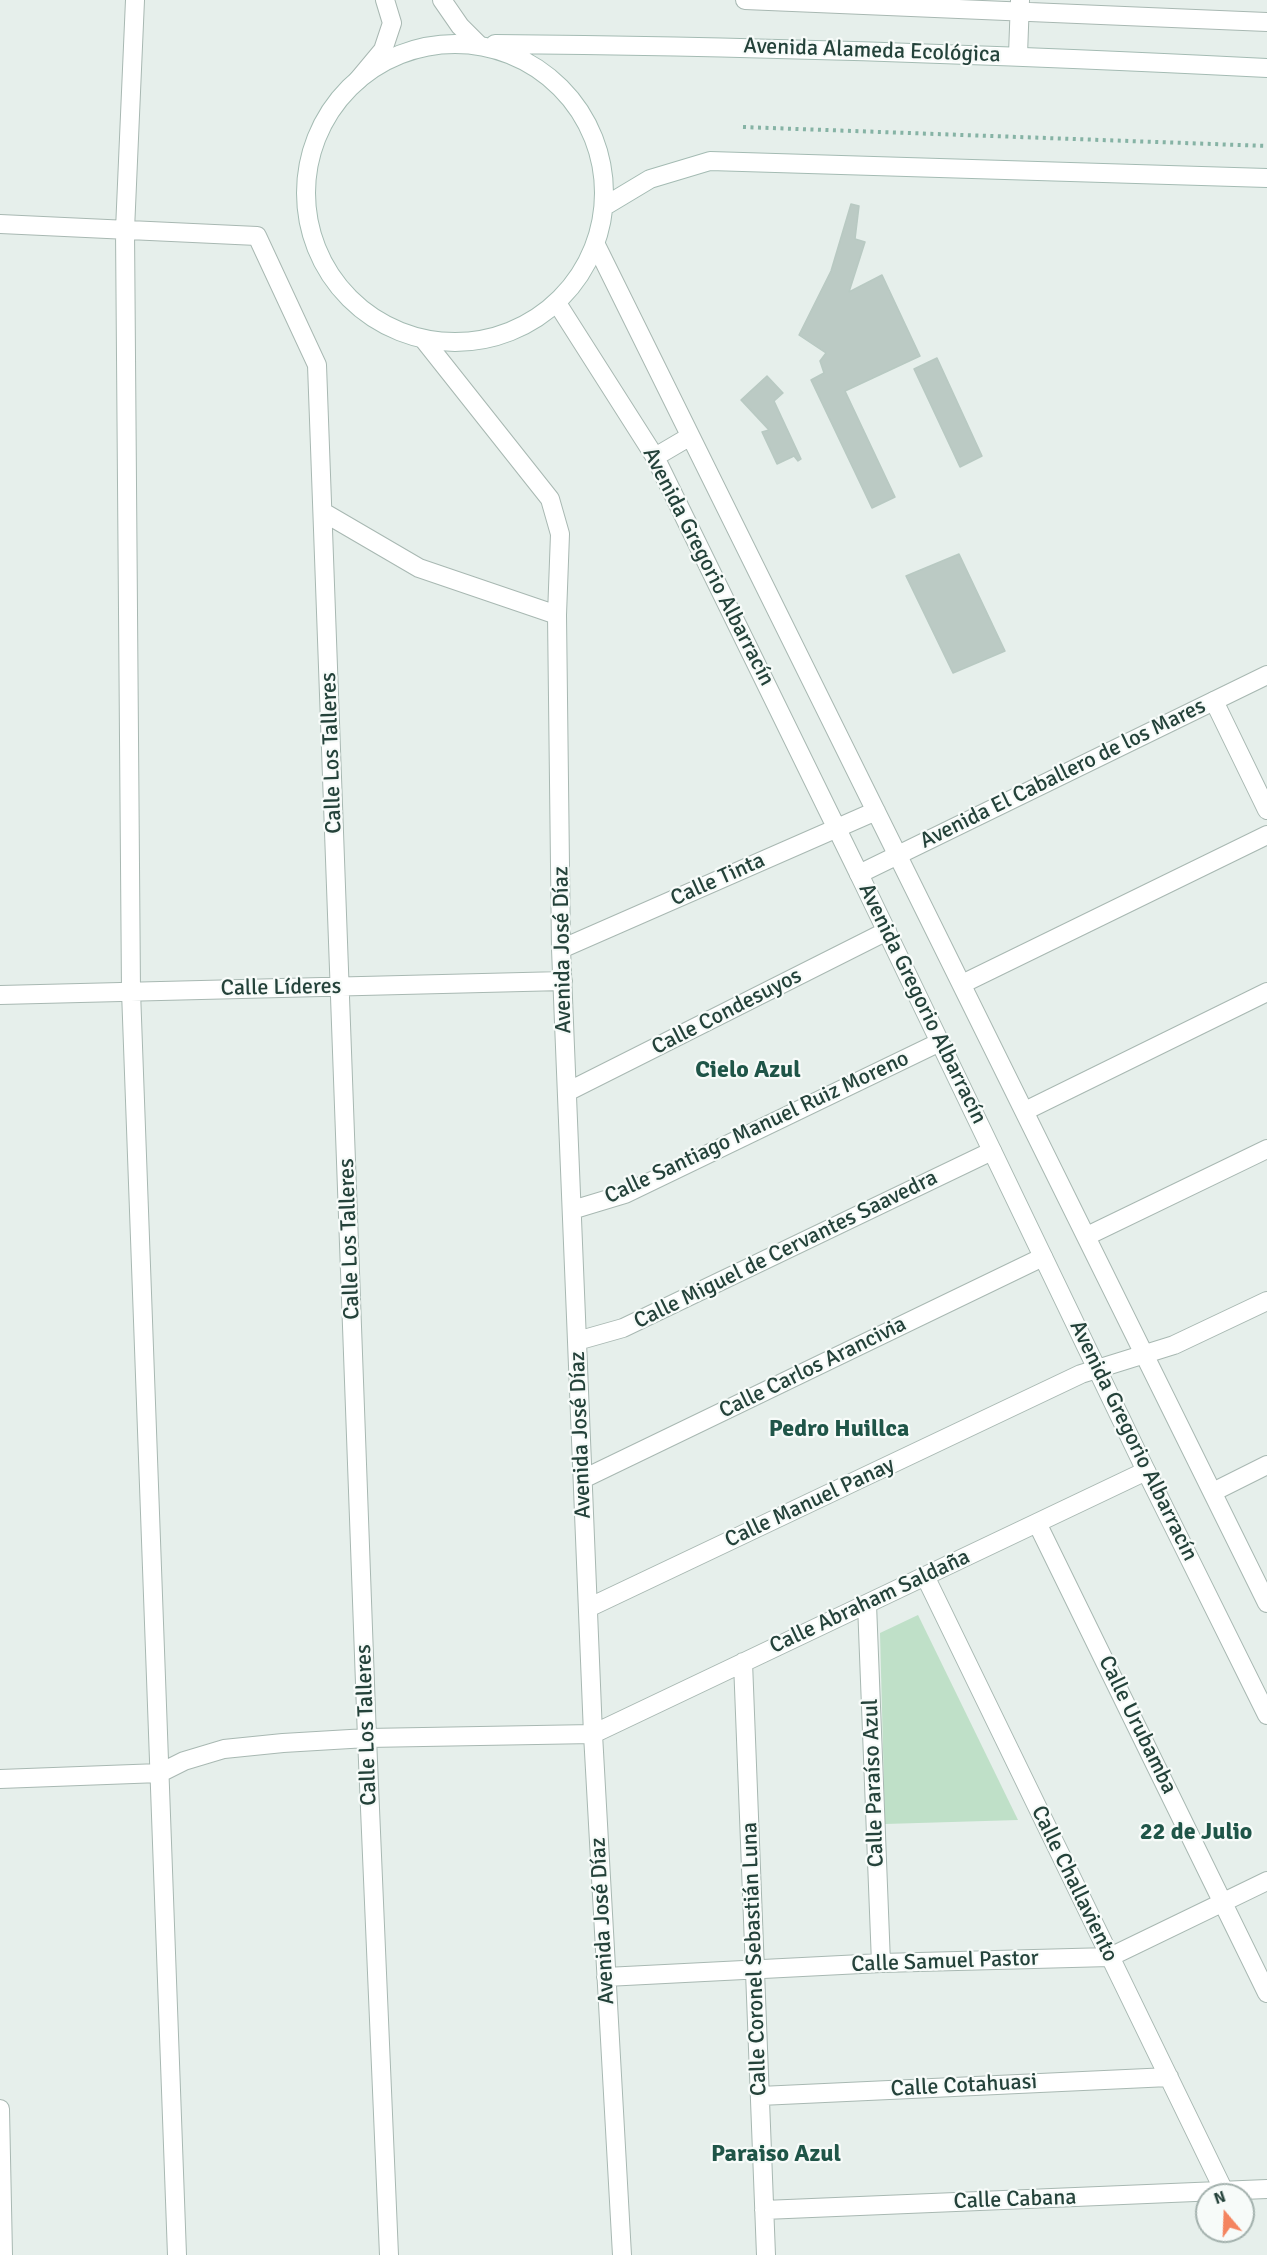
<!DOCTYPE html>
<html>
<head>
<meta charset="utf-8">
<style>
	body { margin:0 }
	#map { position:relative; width:1267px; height:2255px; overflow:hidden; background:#e6efeb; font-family:Signika,sans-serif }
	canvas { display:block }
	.north { position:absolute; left:1195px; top:2183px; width:60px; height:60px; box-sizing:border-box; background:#f7fbf9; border:2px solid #a3b1ad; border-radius:50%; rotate:341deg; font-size:16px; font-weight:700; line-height:24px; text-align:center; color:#24423a }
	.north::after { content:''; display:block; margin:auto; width:21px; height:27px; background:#f4845f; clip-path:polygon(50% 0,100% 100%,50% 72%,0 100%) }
</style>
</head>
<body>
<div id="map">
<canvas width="1267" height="2255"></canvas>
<div class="north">N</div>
</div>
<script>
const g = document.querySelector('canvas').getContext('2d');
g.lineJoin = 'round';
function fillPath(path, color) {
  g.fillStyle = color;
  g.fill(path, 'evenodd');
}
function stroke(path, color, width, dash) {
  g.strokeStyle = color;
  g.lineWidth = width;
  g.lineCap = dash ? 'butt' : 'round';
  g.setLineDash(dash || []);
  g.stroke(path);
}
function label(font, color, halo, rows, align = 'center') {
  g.font = font + ' Signika,sans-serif';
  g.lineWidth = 4.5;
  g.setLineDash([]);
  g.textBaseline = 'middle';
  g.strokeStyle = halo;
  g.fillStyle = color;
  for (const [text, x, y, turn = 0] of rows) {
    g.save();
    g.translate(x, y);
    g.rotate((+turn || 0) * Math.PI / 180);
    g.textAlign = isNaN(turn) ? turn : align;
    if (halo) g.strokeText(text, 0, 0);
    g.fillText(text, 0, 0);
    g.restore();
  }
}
fillPath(new Path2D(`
	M 918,1615 L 1018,1820 L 885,1824 L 880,1633 Z`), '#bfe0c8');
const building = new Path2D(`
	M 851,204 L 859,206 L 855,239 L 865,242 L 849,292 L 882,275 L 920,356 L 845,391 L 895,497 L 872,508 L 811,380 L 824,373 L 820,361 L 826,353 L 799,335 L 831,271 Z
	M 937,358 L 982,456 L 960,467 L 914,369 Z
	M 767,376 L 783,393 L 774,401 L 801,459 L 798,461 L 794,456 L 777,464 L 762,432 L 769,430 L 741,400 Z
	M 959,554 L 1005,651 L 953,673 L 906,576 Z`);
fillPath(building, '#bbcac4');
stroke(building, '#b8c9c2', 1.5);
const minor = new Path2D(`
	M 135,0 L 125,230 L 131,991 L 177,2255
	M 745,0 L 1267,22
	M 1018,55 L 1020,0
	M 0,224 L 257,236 L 317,365 L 367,1738 L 389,2255
	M 596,245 L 897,854
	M 557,303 L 655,457 L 859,874
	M 424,340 L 550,499 L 560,534 L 557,615 L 561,949 L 593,1734 L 622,2255
	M 655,457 L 689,437
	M 323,512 L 419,568 L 557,615
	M 1214,701 L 1267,810
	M 561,949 L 876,811
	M 962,984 L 1267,835
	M 0,995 L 563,981
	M 567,1092 L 887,931
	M 1025,1111 L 1267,992
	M 572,1210 L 625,1194 L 940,1042
	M 1087,1236 L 1267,1149
	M 577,1341 L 623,1328 L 992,1151
	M 583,1479 L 1043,1257
	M 1213,1492 L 1267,1465
	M 1037,1523 L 1267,1993
	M 925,1576 L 1224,2191
	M 867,1604 L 881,1963
	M 588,1608 L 1081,1374 L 1174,1345 L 1267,1301
	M 743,1662 L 766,2255
	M 0,1779 L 160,1773 L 184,1761 L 224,1749 L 283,1743 L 367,1738 L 593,1734 L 1146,1471
	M 606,1977 L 881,1963 L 1110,1957 L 1267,1881
	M 760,2096 L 1169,2077
	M 0,2109 L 3,2255
	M 764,2210 L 1267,2189`);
const tertiary = new Path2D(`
	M 442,0 L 460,26 L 478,44
	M 358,80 L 383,50 L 392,23 L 385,0
	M 1267,675 L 859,874 L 1146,1471 L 1267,1715
	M 897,854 L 1267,1603`);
const secondary = new Path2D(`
	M 495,44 C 753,46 1010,55 1267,68
	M306 193a149 149 0 1 1 298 0a149 149 0 1 1-298 0Z
	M 605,206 L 650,179 L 710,161 L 1267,178`);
stroke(minor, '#a8b8b2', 20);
stroke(tertiary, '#a8b8b2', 20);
stroke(secondary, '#a4bbb3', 20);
stroke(new Path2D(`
	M 743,127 L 1267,146`), '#86b3a5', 4, [3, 4.5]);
stroke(minor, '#fff', 18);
stroke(tertiary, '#fff', 18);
stroke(secondary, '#fff', 18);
label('22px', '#24423a', '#f7fbf9', [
	["Avenida Alameda Ecológica",872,51,2],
	["Avenida Gregorio Albarracín",708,567,63],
	["Calle Los Talleres",332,753,-92],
	["Avenida El Caballero de los Mares",1063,774,-26],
	["Calle Tinta",718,880,-24],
	["Avenida José Díaz",563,950,-91],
	["Calle Líderes",281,988,-1],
	["Avenida Gregorio Albarracín",922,1004,64],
	["Calle Condesuyos",727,1012,-27],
	["Calle Santiago Manuel Ruiz Moreno",757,1128,-25],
	["Calle Los Talleres",350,1239,-92],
	["Calle Miguel de Cervantes Saavedra",786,1250,-26],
	["Calle Carlos Arancivia",813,1368,-26],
	["Avenida José Díaz",581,1435,-92],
	["Avenida Gregorio Albarracín",1133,1441,64],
	["Calle Manuel Panay",810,1503,-25],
	["Calle Abraham Saldaña",870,1602,-25],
	["Calle Los Talleres",367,1725,-92],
	["Calle Urubamba",1137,1725,64],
	["Calle Paraíso Azul",874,1783,-92],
	["Calle Challaviento",1074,1884,64],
	["Avenida José Díaz",603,1921,-93],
	["Calle Coronel Sebastián Luna",755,1959,-92],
	["Calle Samuel Pastor",945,1962,-2],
	["Calle Cotahuasi",964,2086,-3],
	["Calle Cabana",1015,2200,-2]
]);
label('bold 24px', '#1f5548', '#f7fbf9', [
	["Cielo Azul",748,1071],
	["Pedro Huillca",839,1430],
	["22 de Julio",1196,1833],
	["Paraiso Azul",776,2155]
]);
</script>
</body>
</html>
